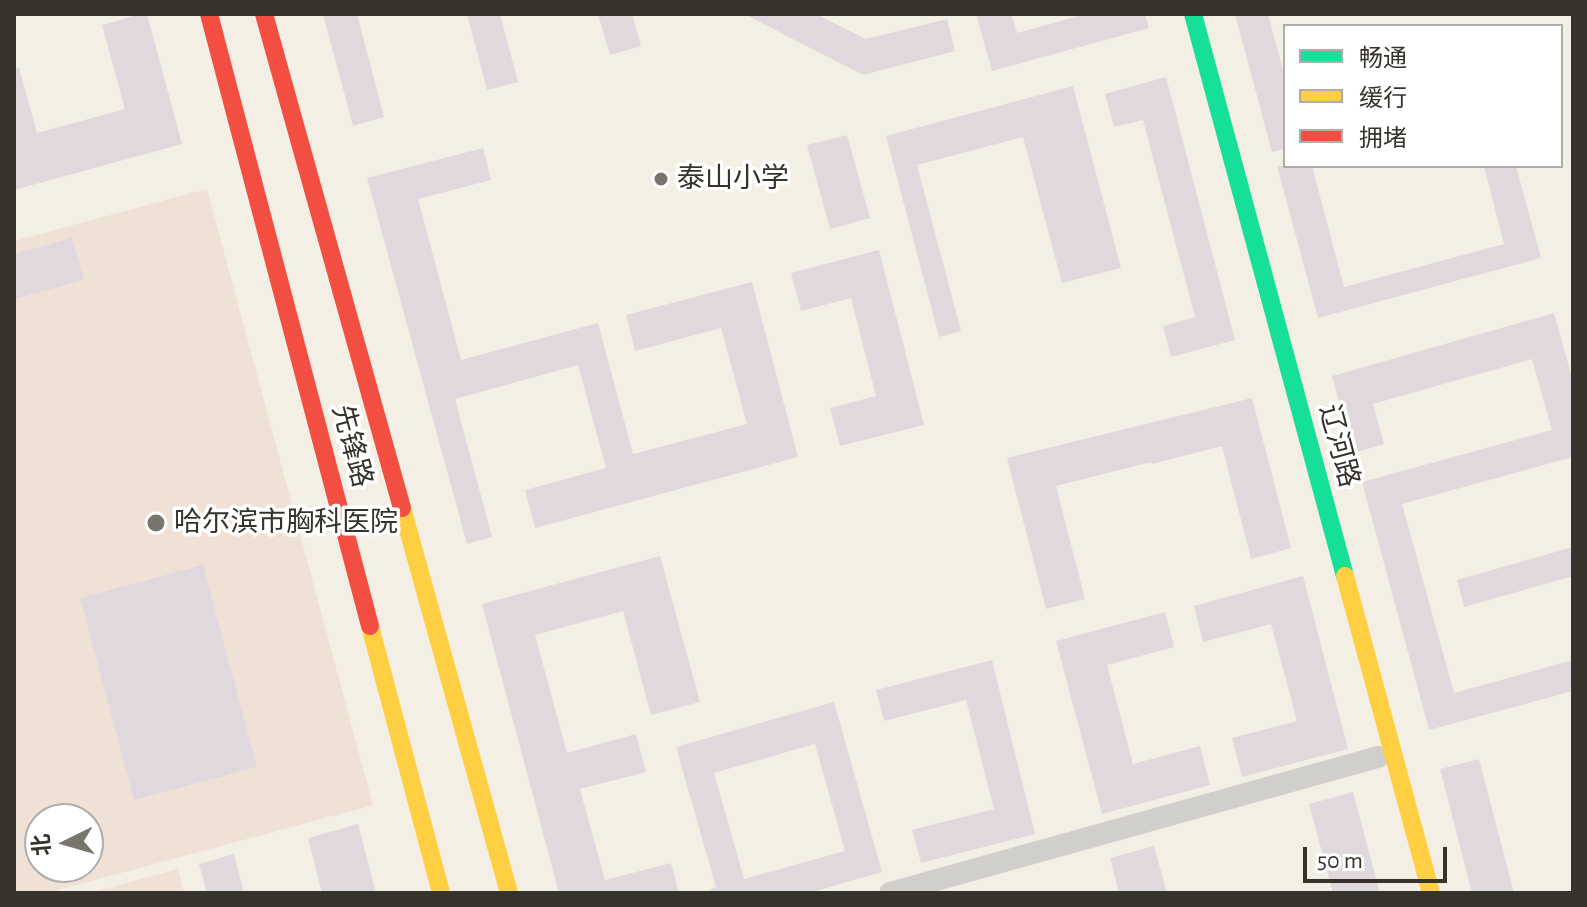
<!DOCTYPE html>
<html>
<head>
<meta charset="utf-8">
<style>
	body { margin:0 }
	#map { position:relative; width:1587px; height:907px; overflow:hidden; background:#f4efe5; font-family:"Alegreya Sans","Noto Sans SC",sans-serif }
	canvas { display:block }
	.frame { position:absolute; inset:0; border:16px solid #36332c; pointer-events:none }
	.legend { position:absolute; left:1283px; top:24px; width:280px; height:144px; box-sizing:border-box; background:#fff; border:2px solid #afadab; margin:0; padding:10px 14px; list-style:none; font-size:24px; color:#36332c }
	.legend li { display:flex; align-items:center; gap:16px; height:40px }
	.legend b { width:40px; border:2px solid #afadab }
	.north { position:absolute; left:24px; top:803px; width:80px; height:80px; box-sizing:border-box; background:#fff; border:2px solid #afadab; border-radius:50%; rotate:265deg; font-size:22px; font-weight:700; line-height:32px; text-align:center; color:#36332c }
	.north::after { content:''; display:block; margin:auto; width:28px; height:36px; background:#78756d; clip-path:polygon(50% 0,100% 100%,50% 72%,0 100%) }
	.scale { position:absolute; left:1303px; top:847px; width:144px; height:36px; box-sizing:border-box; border:4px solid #36332c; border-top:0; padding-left:10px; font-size:24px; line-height:28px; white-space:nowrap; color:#36332c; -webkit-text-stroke:6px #fff; paint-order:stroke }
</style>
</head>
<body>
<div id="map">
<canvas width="1587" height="907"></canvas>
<div class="frame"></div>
<ul class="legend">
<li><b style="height:10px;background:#16e098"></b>畅通</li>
<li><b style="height:10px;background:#ffcf43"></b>缓行</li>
<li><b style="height:10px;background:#f24e42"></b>拥堵</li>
</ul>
<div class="north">北</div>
<div class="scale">50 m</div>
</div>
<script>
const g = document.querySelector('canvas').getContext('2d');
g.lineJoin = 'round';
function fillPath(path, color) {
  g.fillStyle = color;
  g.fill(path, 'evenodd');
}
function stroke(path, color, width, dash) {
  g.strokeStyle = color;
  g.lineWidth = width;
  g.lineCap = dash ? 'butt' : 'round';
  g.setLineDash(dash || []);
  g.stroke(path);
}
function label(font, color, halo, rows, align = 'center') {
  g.font = font + ' "Alegreya Sans","Noto Sans SC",sans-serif';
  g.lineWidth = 7;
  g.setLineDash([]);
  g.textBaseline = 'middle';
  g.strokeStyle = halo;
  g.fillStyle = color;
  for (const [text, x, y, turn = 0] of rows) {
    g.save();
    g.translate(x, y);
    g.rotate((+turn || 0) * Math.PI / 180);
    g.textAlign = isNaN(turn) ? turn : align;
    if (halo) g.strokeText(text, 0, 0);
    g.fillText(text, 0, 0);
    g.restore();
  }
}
fillPath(new Path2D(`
	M 207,189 L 373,805 L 47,893 L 14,893 L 14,241 ZM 40,819 L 88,819 L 88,867 L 40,867 Z
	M 178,869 L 184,893 L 89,893 Z`), '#efe1d6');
fillPath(new Path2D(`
	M 141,14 L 147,14 L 182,144 L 14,190 L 14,69 L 19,68 L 37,133 L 125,109 L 102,25 Z
	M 323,14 L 357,14 L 384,117 L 353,126 Z
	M 467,14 L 500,14 L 518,82 L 487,90 Z
	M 598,14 L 632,14 L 641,46 L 610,55 Z
	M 744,14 L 816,14 L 866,39 L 947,19 L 955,51 L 863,75 Z
	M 976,14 L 1011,14 L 1017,33 L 1086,14 L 1145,14 L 1149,28 L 992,71 Z
	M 1235,14 L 1268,14 L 1285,77 L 1285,149 L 1272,152 Z
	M 1166,77 L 1235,340 L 1171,357 L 1163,326 L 1195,317 L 1143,120 L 1114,127 L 1105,94 Z
	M 1073,86 L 1121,268 L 1062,283 L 1023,137 L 917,165 L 961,331 L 939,337 L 886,136 Z
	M 847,135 L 870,218 L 830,229 L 807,145 Z
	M 483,148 L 491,180 L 418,199 L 461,360 L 598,323 L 633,454 L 747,424 L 721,328 L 635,351 L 626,315 L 752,282 L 798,457 L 535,528 L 525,490 L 606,468 L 578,365 L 455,399 L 492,537 L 467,544 L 367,178 Z
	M 1277,166 L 1312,166 L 1344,287 L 1504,244 L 1484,166 L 1516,166 L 1541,258 L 1318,318 Z
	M 72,238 L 84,280 L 14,299 L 14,254 Z
	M 879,250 L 924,425 L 840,446 L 830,408 L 876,396 L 851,298 L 801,311 L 791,273 Z
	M 1554,313 L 1573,381 L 1573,457 L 1402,504 L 1454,693 L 1573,660 L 1573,691 L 1429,730 L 1362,482 L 1552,430 L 1532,359 L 1373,404 L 1384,444 L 1353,453 L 1332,376 Z
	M 1252,398 L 1291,548 L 1251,559 L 1222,446 L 1152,464 L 1151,462 L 1056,486 L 1085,599 L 1046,609 L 1007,458 Z
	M 1573,547 L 1573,576 L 1464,607 L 1457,580 Z
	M 660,556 L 700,702 L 651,715 L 623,611 L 535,635 L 567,753 L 636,734 L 646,772 L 580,789 L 605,880 L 671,863 L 679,893 L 559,893 L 482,604 Z
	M 203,565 L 257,767 L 134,800 L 80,598 Z
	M 1303,576 L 1348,749 L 1242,777 L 1232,738 L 1297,721 L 1271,624 L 1203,642 L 1194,606 Z
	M 1165,612 L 1174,647 L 1107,665 L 1133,764 L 1200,746 L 1210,785 L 1102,814 L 1056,641 Z
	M 992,660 L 1035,834 L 921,863 L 912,830 L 994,809 L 966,700 L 884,721 L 876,690 Z
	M 834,702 L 882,872 L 809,893 L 712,893 L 711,889 L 716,887 L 676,747 ZM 815,744 L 845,851 L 744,879 L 714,773 Z
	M 1479,759 L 1514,893 L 1472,893 L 1440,769 Z
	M 1353,792 L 1380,893 L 1333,893 L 1309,804 Z
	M 358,824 L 376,893 L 322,893 L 308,838 Z
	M 1154,846 L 1167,893 L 1119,893 L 1110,858 Z
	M 234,854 L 244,893 L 207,893 L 199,864 Z`), '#e1d8dd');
stroke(new Path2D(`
	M 890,893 L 1378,757`), '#d0cfcc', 22);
stroke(new Path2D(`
	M 1193,14 L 1345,576`), '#16e098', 18);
stroke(new Path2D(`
	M 402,508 L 509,893
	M 1345,576 L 1431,893
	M 370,626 L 441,893`), '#ffcf43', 18);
stroke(new Path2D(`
	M 209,14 L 370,626
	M 264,14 L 402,508`), '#f24e42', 18);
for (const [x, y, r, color] of [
	[661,179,8,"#78756d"],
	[156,523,10,"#78756d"]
]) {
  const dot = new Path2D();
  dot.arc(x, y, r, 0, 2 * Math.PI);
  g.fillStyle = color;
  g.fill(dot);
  stroke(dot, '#fff', 3);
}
label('28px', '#36332c', '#fff', [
	["泰山小学",677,179],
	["哈尔滨市胸科医院",174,523]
], 'left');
label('28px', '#36332c', '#fff', [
	["先锋路",352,446,75],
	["辽河路",1339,446,75]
]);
</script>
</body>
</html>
